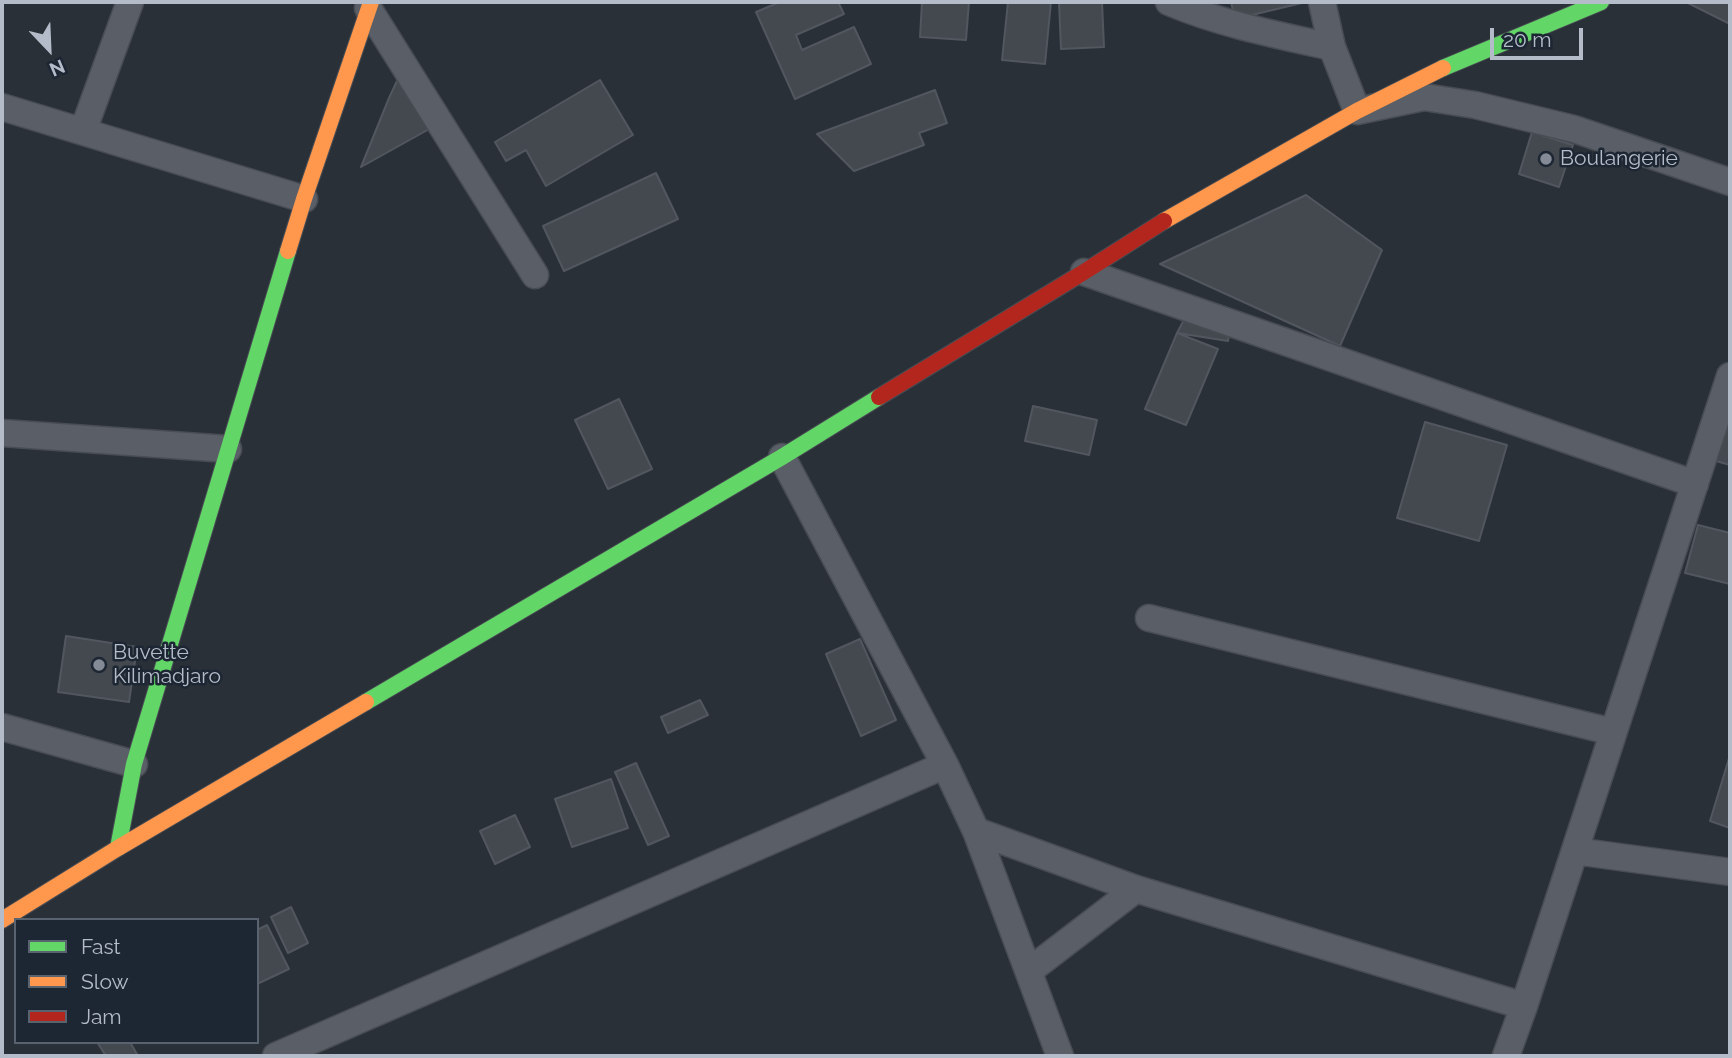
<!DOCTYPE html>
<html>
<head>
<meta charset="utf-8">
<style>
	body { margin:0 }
	#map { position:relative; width:1732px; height:1058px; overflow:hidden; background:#2a3038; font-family:Raleway,sans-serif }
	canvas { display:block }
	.frame { position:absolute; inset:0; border:4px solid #b4bcc9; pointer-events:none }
	.legend { position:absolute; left:14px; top:918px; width:245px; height:126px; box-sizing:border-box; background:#1d2633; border:2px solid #59626f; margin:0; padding:9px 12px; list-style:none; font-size:21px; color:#b4bcc9 }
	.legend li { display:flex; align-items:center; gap:14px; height:35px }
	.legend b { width:35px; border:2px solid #59626f }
	.north { position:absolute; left:14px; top:14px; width:70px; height:70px; -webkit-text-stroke:5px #1d2633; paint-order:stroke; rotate:157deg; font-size:19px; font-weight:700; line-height:28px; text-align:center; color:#b4bcc9 }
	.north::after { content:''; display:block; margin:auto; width:24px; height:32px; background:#b4bcc9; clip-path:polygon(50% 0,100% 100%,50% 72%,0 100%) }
	.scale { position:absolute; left:1490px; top:28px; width:93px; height:32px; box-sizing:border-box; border:4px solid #b4bcc9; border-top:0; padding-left:9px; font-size:21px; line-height:24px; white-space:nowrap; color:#b4bcc9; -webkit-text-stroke:5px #1d2633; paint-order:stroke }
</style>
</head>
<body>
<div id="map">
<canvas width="1732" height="1058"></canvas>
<div class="frame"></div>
<ul class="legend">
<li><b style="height:9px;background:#63d668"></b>Fast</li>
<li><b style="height:9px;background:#ff974d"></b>Slow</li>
<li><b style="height:9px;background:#b3261e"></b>Jam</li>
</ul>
<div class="north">N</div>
<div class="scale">20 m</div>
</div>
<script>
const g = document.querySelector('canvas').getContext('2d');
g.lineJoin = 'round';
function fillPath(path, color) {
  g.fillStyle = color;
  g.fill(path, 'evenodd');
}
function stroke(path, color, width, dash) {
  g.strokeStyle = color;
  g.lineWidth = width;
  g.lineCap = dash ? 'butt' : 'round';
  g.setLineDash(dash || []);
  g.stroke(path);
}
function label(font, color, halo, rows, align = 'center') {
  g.font = font + ' Raleway,sans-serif';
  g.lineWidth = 5;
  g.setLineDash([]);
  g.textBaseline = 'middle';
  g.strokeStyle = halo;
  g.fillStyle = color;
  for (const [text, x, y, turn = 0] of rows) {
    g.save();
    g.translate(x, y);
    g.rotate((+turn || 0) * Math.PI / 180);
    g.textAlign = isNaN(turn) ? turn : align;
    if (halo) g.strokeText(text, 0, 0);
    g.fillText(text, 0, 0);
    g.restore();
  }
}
const building = new Path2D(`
	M 780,2 L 838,2 L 844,14 L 796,35 L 802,50 L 854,27 L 871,64 L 795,99 L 756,12 Z
	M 922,2 L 969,2 L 966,40 L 920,37 Z
	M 1008,2 L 1051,2 L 1045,64 L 1002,60 Z
	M 1059,2 L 1102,2 L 1104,47 L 1061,49 Z
	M 1231,2 L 1306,2 L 1235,19 Z
	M 1686,2 L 1730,2 L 1730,24 Z
	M 404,66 L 440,123 L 361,167 L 389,98 Z
	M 600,80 L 633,135 L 546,186 L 526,150 L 506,161 L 495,142 Z
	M 935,90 L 947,123 L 919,133 L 924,145 L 854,171 L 817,134 Z
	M 1532,132 L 1573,145 L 1559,187 L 1519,174 Z
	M 656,173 L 678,219 L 564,271 L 543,226 Z
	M 1306,195 L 1382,250 L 1340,346 L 1160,264 Z
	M 1196,297 L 1233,310 L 1228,341 L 1177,333 Z
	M 1177,333 L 1218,349 L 1186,425 L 1145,409 Z
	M 619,399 L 652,469 L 608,489 L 575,420 Z
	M 1033,406 L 1097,420 L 1089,455 L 1025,441 Z
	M 1723,414 L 1730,420 L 1730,465 L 1709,459 Z
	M 1425,422 L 1507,445 L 1479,541 L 1397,518 Z
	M 1698,525 L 1730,533 L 1730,584 L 1685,573 Z
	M 66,636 L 137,647 L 129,702 L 58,692 Z
	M 860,639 L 896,720 L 861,736 L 826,654 Z
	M 700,700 L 708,715 L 668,733 L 661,717 Z
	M 1730,755 L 1730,828 L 1710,821 Z
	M 636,763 L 669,836 L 648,845 L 615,772 Z
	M 611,779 L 628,828 L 572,847 L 555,799 Z
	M 515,815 L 530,847 L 495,864 L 480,831 Z
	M 291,907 L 308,943 L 288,953 L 271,917 Z
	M 267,925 L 289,969 L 257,984 L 257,930 Z
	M 97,1042 L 130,1042 L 138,1056 L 106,1056 Z`);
fillPath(building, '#444950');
stroke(building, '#52575f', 2);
const street = new Path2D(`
	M 1169,2 C 1221,24 1277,35 1332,47
	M 1322,2 L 1332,47 L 1357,111 L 1424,97 L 1475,105 L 1574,129 L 1730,182
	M 368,8 L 535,275
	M 2,107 L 304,199
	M 83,131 L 130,2
	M 1084,272 L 1695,484
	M 2,433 L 228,449
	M 782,457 L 945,765 L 976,831 L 1060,1056
	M 1149,618 L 1613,732
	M 2,727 L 134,764
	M 976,831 L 1136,889 L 1524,1006
	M 1575,851 L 1730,872
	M 1029,971 L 1136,889
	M 276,1056 L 945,765
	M 1506,1056 L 1524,1006 L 1730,376`);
const fast = new Path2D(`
	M 1443,68 L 1601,2
	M 366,702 L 782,457 L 879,397
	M 118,848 L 134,764 L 288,251`);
const slow = new Path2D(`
	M 1164,221 L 1357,111 L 1443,68
	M 288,251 L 304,199 L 371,2
	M 2,920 L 118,848 L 366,702`);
const jam = new Path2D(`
	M 879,397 L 1084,272 L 1164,221`);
stroke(street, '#484c53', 29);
stroke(fast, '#484c53', 18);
stroke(slow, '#484c53', 18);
stroke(jam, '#484c53', 18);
stroke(street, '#5a5e66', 26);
stroke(fast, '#63d668', 16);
stroke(slow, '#ff974d', 16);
stroke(jam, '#b3261e', 16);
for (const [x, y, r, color] of [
	[1546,159,7,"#848b96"],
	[99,665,7,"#848b96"]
]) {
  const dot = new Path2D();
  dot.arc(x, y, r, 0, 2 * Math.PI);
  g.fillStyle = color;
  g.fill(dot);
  stroke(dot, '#1d2633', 2.5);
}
label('21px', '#b4bcc9', '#1d2633', [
	["Boulangerie",1560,159],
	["Buvette",113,653],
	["Kilimadjaro",113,677]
], 'left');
</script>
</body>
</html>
